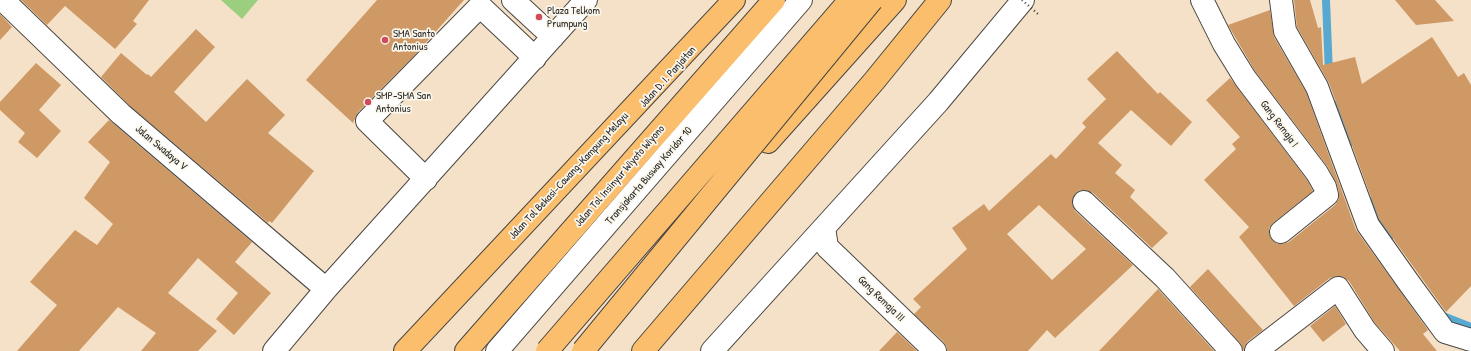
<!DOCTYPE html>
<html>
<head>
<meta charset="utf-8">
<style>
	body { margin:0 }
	canvas { display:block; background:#f5e1c7 }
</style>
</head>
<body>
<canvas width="1471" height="351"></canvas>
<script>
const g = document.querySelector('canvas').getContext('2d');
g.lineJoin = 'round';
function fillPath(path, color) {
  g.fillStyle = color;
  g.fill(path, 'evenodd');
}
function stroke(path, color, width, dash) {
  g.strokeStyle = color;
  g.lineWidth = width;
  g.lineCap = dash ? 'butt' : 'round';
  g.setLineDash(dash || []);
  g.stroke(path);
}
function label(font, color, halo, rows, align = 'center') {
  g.font = font + ' "Patrick Hand",sans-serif';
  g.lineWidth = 3.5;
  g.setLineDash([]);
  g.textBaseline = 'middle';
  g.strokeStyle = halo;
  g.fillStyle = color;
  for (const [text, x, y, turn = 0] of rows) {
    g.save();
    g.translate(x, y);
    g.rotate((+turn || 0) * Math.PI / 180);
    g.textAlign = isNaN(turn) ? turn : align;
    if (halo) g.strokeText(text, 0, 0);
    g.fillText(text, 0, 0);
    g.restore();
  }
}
fillPath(new Path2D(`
	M 221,0 L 258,0 L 242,19 Z`), '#9bce7e');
stroke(new Path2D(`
	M 1326,0 L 1329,74
	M 1338,104 L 1349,143
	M 1369,201 L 1389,238
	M 1441,314 L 1443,316 L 1471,327`), '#57a9d2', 8);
fillPath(new Path2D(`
	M 21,0 L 149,0 L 133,21 L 137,24 L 115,49 L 65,6 L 47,25 Z
	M 377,0 L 464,0 L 413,57 L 358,112 L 353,123 L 306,80 Z
	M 1294,0 L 1310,0 L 1318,28 L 1321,27 L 1323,65 L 1355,57 L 1362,84 L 1432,37 L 1458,77 L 1464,73 L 1471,85 L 1471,286 L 1446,312 L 1379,219 L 1329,83 L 1297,27 Z
	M 1395,0 L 1435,0 L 1454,21 L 1416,25 Z
	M 1270,10 L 1274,37 L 1306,92 L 1356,230 L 1428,330 L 1423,334 L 1437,351 L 1400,351 L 1375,323 L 1349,281 L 1343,277 L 1336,276 L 1330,278 L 1294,306 L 1239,237 L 1249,227 L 1204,180 L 1236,149 L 1232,144 L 1240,137 L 1206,100 L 1230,78 L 1307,180 L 1313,191 L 1273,223 L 1269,228 L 1269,234 L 1272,240 L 1277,244 L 1283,244 L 1289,242 L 1335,205 L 1339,199 L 1339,192 L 1337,184 L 1328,167 L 1255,71 L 1228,25 Z
	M 0,14 L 12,27 L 0,40 Z
	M 196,29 L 215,47 L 174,92 L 206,122 L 247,79 L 285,115 L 268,133 L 314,171 L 272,223 L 269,221 L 268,223 L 129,105 L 101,77 L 121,53 L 147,75 L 148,74 L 151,77 Z
	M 1117,51 L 1158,94 L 1160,92 L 1192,122 L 1171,146 L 1131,110 L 1098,143 L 1122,165 L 1115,173 L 1135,190 L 1130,197 L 1168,233 L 1152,248 L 1093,193 L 1086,190 L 1080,190 L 1075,194 L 1072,200 L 1072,205 L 1075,211 L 1133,265 L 1055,338 L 1047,330 L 1028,351 L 947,351 L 947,347 L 944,342 L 914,314 L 921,307 L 913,299 L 967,249 L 952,228 L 984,204 L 989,211 L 1051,154 L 1056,159 L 1086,127 L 1082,123 L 1106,99 L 1087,79 ZM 1039,205 L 1086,249 L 1052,280 L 1007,234 Z
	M 36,63 L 61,85 L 39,110 L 61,131 L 37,158 L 18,142 L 25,133 L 0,110 L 0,102 Z
	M 109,120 L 252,242 L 235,262 L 271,293 L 234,335 L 216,319 L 238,293 L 198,258 L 168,293 L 217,331 L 198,351 L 141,351 L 156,333 L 118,307 L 79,351 L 17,351 L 57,305 L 30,282 L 75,230 L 97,245 L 113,224 L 84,198 L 110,162 L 88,142 Z
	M 1208,269 L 1263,330 L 1248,341 L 1245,346 L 1244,351 L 1240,343 L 1190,287 Z
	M 1158,289 L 1214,351 L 1099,351 Z
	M 1335,306 L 1346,324 L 1323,342 L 1310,326 Z
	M 897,332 L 917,351 L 879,351 Z`), '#cf9966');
const minor = new Path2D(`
	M 3,0 L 121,114 L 326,289
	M 513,0 L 553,37
	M 1202,0 L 1224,44 L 1245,78 L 1317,173 L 1325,187 L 1327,195 L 1281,232
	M 1281,0 L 1285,31 L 1317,87 L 1368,225 L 1409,283 L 1445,332 L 1471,340
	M 426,179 L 367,121 L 480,6 L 535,58
	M 1084,202 L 1165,278 L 1231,351
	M 824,228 L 827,247 L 935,351
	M 274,351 L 326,289 L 586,0
	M 497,351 L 801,0
	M 712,351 L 938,102 L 1023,0
	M 1256,351 L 1338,288 L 1365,330 L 1383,351`);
const highway = new Path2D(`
	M 768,142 L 895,0
	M 405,351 L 734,0
	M 466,351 L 774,0
	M 643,351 L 875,80 L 940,0`);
stroke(minor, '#494642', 24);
stroke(highway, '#494642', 24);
stroke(minor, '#fff', 22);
stroke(highway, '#fabe6d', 22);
const highwayBridge = new Path2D(`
	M 547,351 L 850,0
	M 583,351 L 872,0`);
stroke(highwayBridge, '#494642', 24, []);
stroke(new Path2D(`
	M 1022,0 L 1038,14`), '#494642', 2.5, [1, 3]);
stroke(highwayBridge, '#fabe6d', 22);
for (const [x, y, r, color] of [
	[539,17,4,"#d1495b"],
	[385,40,4,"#d1495b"],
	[368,102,4,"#d1495b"]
]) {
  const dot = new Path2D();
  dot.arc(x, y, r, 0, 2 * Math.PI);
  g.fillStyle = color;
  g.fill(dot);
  stroke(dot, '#fbf7ec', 1.5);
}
label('11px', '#2b2b2b', '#fbf7ec', [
	["Plaza Telkom",547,11],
	["Prumpung",547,24],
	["SMA Santo",393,34],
	["Antonius",393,47],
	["SMP-SMA San",376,96],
	["Antonius",376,109]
], 'left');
label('11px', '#2b2b2b', '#fbf7ec', [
	["Jalan D. I. Panjaitan",668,77,-48],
	["Gang Remaja I",1279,124,53],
	["Jalan Swadaya V",161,148,40],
	["Jalan Tol Bekasi–Cawang–Kampung Melayu",569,176,-47],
	["Jalan Tol Insinyur Wiyoto Wiyono",620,176,-49],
	["Transjakarta Busway Koridor 10",649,176,-49],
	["Gang Remaja III",881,299,44]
]);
</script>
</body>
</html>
